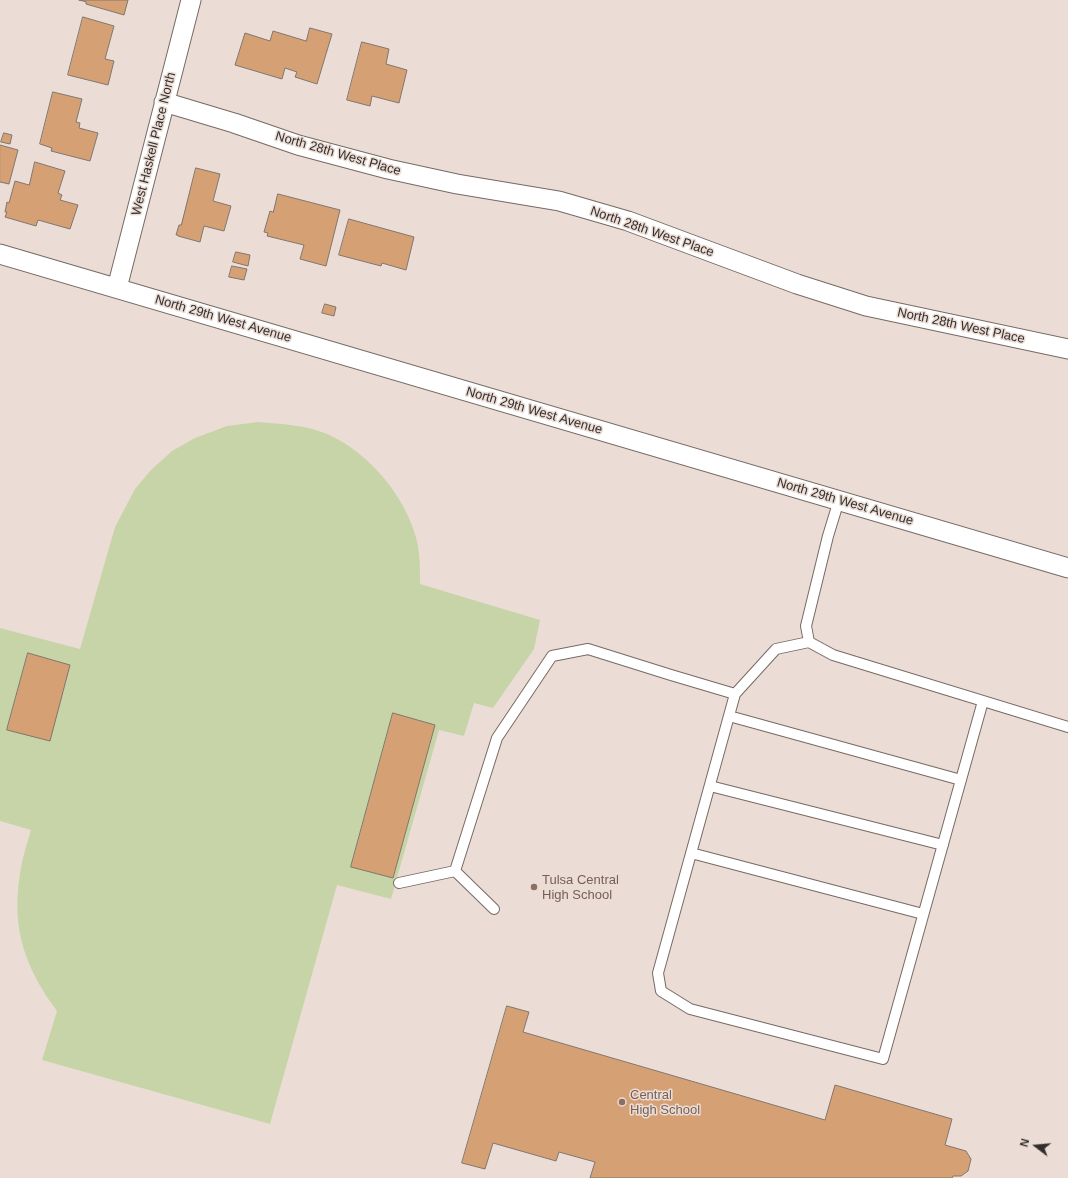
<!DOCTYPE html>
<html>
<head>
<meta charset="utf-8">
<style>
	body { margin:0 }
	#map { position:relative; width:1068px; height:1178px; overflow:hidden; background:#ebddd6; font-family:Arial,sans-serif }
	canvas { display:block }
	.north { position:absolute; left:1016px; top:1126px; width:40px; height:40px; -webkit-text-stroke:3px #ebddd6; paint-order:stroke; rotate:286deg; font-size:11px; font-weight:700; line-height:16px; text-align:center; color:#342f2d }
	.north::after { content:''; display:block; margin:auto; width:14px; height:18px; background:#342f2d; clip-path:polygon(50% 0,100% 100%,50% 72%,0 100%) }
</style>
</head>
<body>
<div id="map">
<canvas width="1068" height="1178"></canvas>
<div class="north">N</div>
</div>
<script>
const g = document.querySelector('canvas').getContext('2d');
g.lineJoin = 'round';
function fillPath(path, color) {
  g.fillStyle = color;
  g.fill(path, 'evenodd');
}
function stroke(path, color, width, dash) {
  g.strokeStyle = color;
  g.lineWidth = width;
  g.lineCap = dash ? 'butt' : 'round';
  g.setLineDash(dash || []);
  g.stroke(path);
}
function label(font, color, halo, rows, align = 'center') {
  g.font = font + ' Arial,sans-serif';
  g.lineWidth = 3;
  g.setLineDash([]);
  g.textBaseline = 'middle';
  g.strokeStyle = halo;
  g.fillStyle = color;
  for (const [text, x, y, turn = 0] of rows) {
    g.save();
    g.translate(x, y);
    g.rotate((+turn || 0) * Math.PI / 180);
    g.textAlign = isNaN(turn) ? turn : align;
    if (halo) g.strokeText(text, 0, 0);
    g.fillText(text, 0, 0);
    g.restore();
  }
}
fillPath(new Path2D(`
	M 258,422 C 281,424 306,425 327,434 C 369,452 406,497 417,541 C 420,555 420,569 420,584 L 540,620 L 534,649 L 493,708 L 474,703 L 464,736 L 439,730 L 391,899 L 337,885 L 270,1124 L 42,1060 L 57,1011 C 25,968 11,928 20,874 C 22,859 27,844 31,830 L 0,821 L 0,628 L 80,649 L 115,527 L 135,489 L 151,470 L 172,451 L 195,438 L 227,426 Z`), '#c6d4a8');
const building = new Path2D(`
	M 79,0 L 128,0 L 124,15 L 86,4 L 86,2 Z
	M 83,17 L 114,26 L 105,59 L 114,61 L 108,85 L 68,75 Z
	M 310,28 L 332,34 L 317,84 L 295,77 L 297,72 L 285,68 L 282,79 L 235,65 L 245,33 L 270,41 L 273,31 L 306,41 Z
	M 362,42 L 389,49 L 386,64 L 407,70 L 399,103 L 372,96 L 370,106 L 347,100 Z
	M 53,92 L 82,99 L 76,122 L 80,123 L 79,128 L 98,133 L 90,161 L 51,151 L 52,148 L 40,144 Z
	M 4,133 L 12,135 L 10,144 L 1,142 Z
	M 0,145 L 18,150 L 9,184 L 0,182 Z
	M 35,162 L 65,171 L 58,193 L 62,195 L 60,200 L 78,205 L 70,229 L 38,220 L 36,226 L 5,217 L 7,212 L 5,212 L 7,202 L 9,203 L 15,181 L 29,185 Z
	M 196,168 L 220,174 L 213,201 L 231,206 L 224,231 L 204,226 L 200,242 L 178,236 L 178,235 L 176,235 L 179,225 L 181,225 Z
	M 278,194 L 340,210 L 326,266 L 300,259 L 304,245 L 267,236 L 268,233 L 264,232 L 270,211 L 273,212 Z
	M 349,219 L 414,237 L 406,270 L 382,263 L 381,266 L 339,255 Z
	M 236,252 L 250,255 L 248,266 L 233,262 Z
	M 232,266 L 247,269 L 244,280 L 229,277 Z
	M 325,304 L 336,307 L 334,316 L 322,313 Z
	M 28,653 L 70,665 L 50,741 L 7,730 Z
	M 393,713 L 435,725 L 393,878 L 351,867 Z
	M 507,1006 L 529,1012 L 523,1032 L 825,1120 L 835,1085 L 952,1119 L 945,1145 L 966,1151 L 971,1159 L 968,1171 L 961,1176 L 953,1176 L 952,1178 L 590,1178 L 595,1162 L 559,1152 L 556,1161 L 493,1143 L 485,1169 L 462,1163 Z`);
fillPath(building, '#d5a174');
stroke(building, '#80766e', 1);
const lane = new Path2D(`
	M 839,500 L 828,536 L 806,626 L 809,642 L 833,655 L 1068,727
	M 809,642 L 776,649 L 735,694 L 658,973 L 661,991 L 690,1009 L 883,1059 L 983,701
	M 729,716 L 961,780
	M 710,786 L 943,845
	M 691,853 L 923,914
	M 399,883 L 455,871
	M 494,909 L 455,871 L 497,738 L 552,656 L 588,649 L 671,675 L 735,694`);
const street = new Path2D(`
	M 164,102 L 234,123 L 298,145 L 388,169 L 457,184 L 559,201 L 628,221 L 797,284 L 866,306 L 1068,349
	M 0,254 L 1068,568
	M 117,288 L 191,0`);
stroke(lane, '#766a64', 12);
stroke(street, '#766a64', 21);
stroke(lane, '#fff', 10);
stroke(street, '#fff', 19);
for (const [x, y, r, color] of [
	[534,887,4,"#8d6e63"],
	[622,1102,4,"#8d6e63"]
]) {
  const dot = new Path2D();
  dot.arc(x, y, r, 0, 2 * Math.PI);
  g.fillStyle = color;
  g.fill(dot);
  stroke(dot, '#ebddd6', 1.5);
}
label('13px', '#342f2d', '#ebddd6', [
	["West Haskell Place North",154,144,-76],
	["North 28th West Place",338,154,16],
	["North 28th West Place",652,232,19],
	["North 29th West Avenue",223,319,16],
	["North 28th West Place",961,326,12],
	["North 29th West Avenue",534,411,16],
	["North 29th West Avenue",845,502,16]
]);
label('13px', '#785e54', '#ebddd6', [
	["Tulsa Central",542,880],
	["High School",542,895],
	["Central",630,1095],
	["High School",630,1110]
], 'left');
</script>
</body>
</html>
